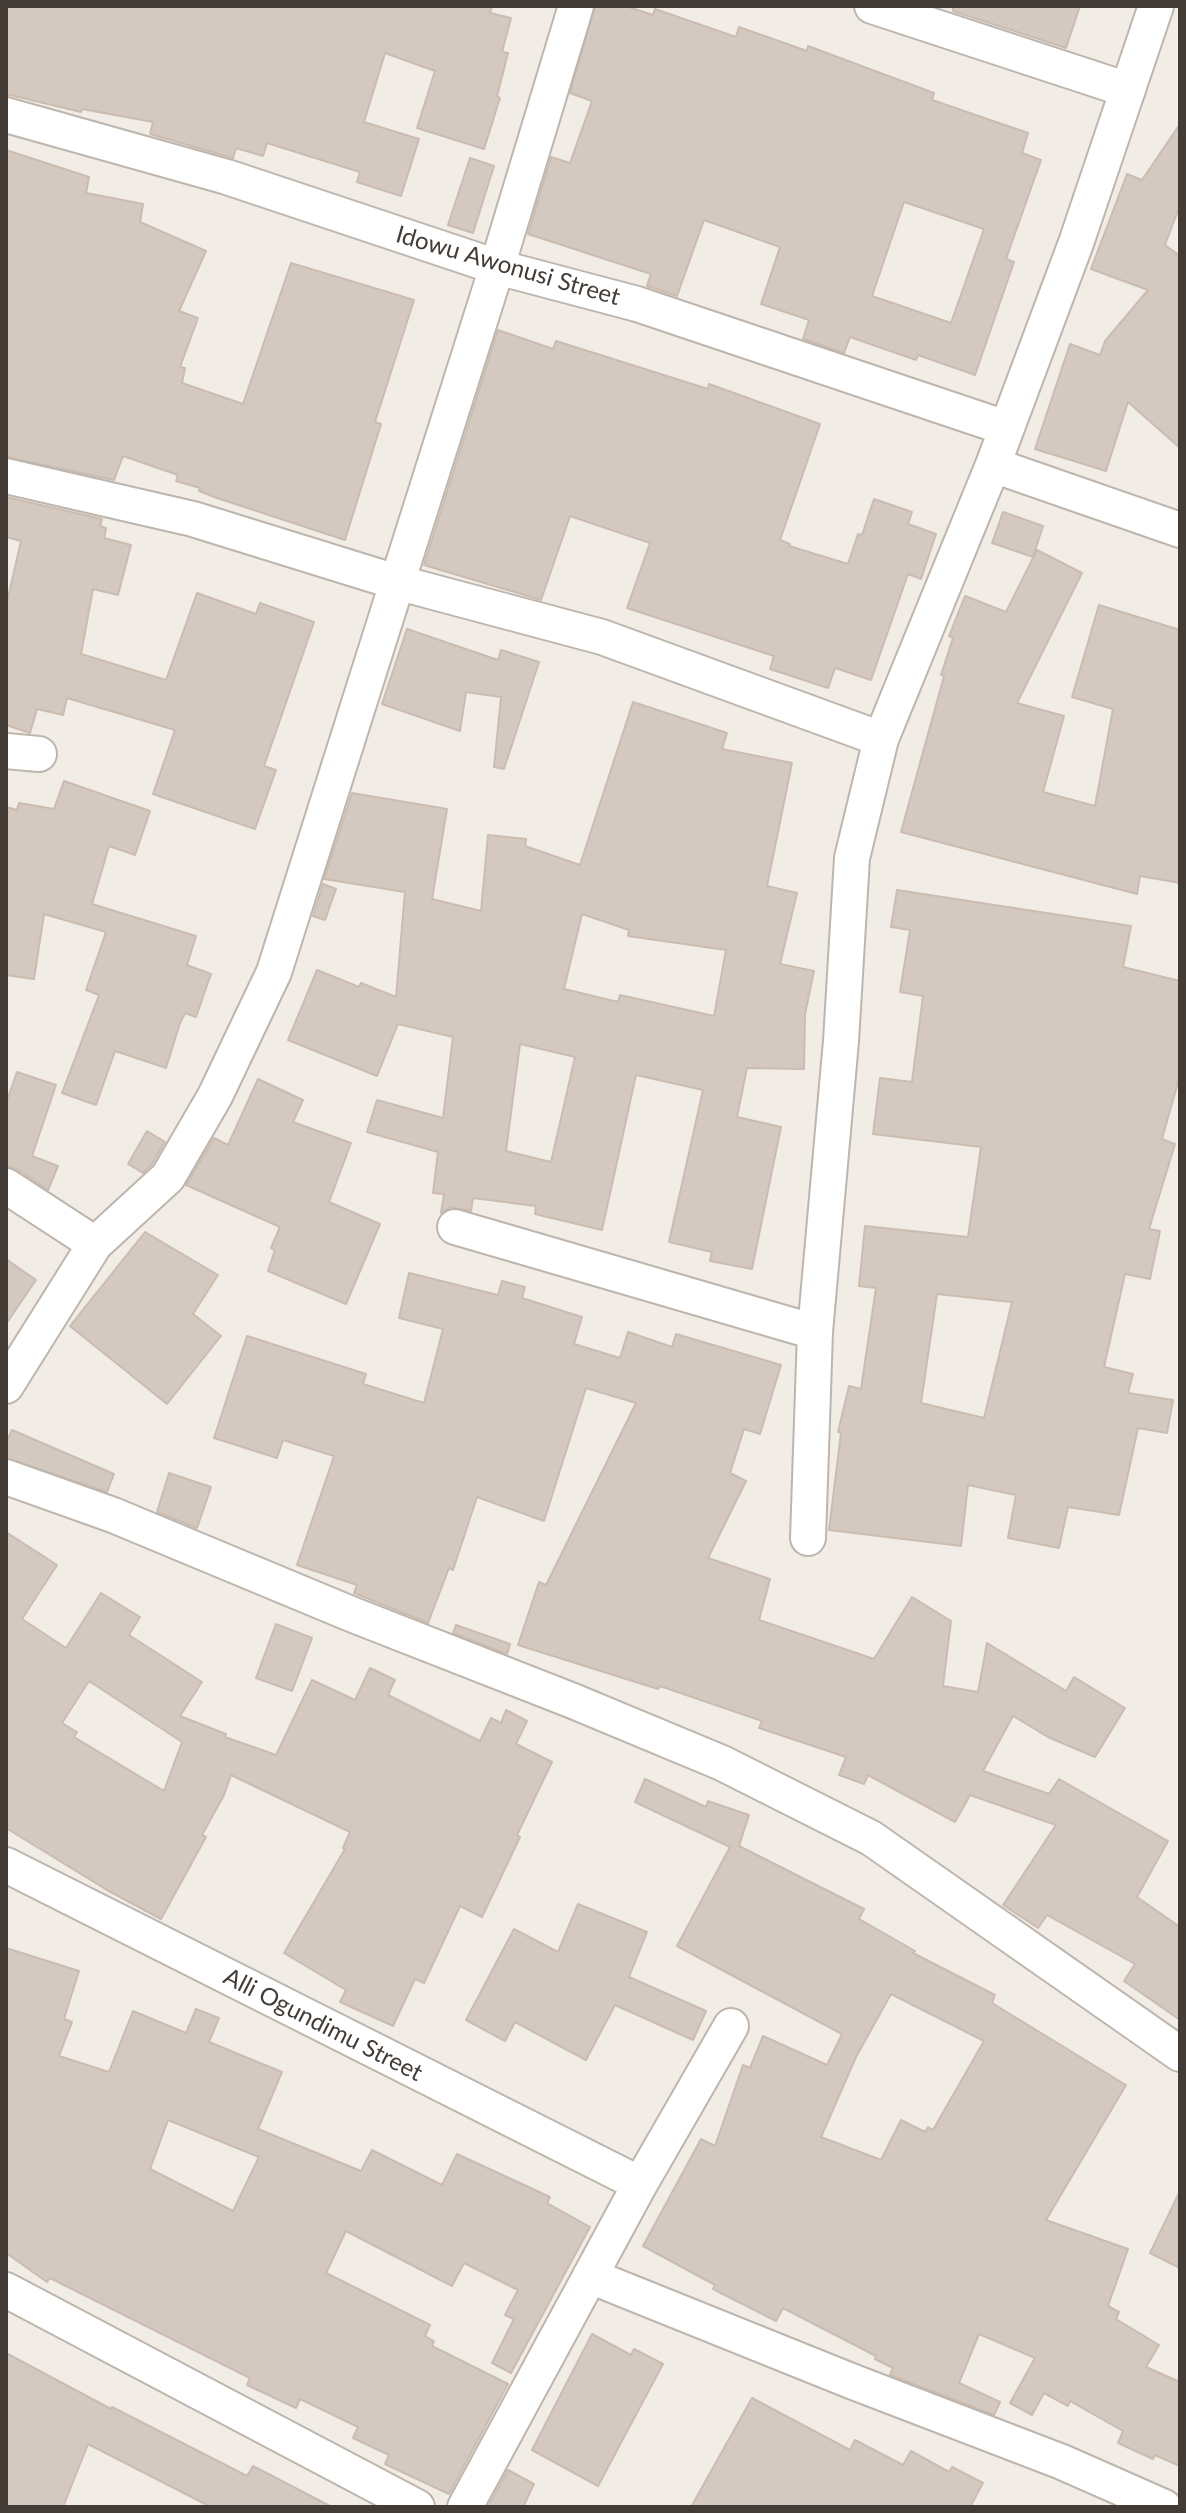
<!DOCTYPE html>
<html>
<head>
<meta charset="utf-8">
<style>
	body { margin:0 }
	#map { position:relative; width:1186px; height:2513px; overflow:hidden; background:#f1ece6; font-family:Lato,sans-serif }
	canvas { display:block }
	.frame { position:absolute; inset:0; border:8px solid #433c36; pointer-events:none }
</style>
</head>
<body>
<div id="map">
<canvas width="1186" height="2513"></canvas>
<div class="frame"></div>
</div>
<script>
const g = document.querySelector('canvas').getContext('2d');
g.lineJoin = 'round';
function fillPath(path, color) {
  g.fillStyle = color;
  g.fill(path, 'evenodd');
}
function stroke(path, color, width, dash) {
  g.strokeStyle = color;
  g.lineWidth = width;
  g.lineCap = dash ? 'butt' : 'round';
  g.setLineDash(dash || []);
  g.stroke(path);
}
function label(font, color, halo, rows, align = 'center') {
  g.font = font + ' Lato,sans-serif';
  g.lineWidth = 6;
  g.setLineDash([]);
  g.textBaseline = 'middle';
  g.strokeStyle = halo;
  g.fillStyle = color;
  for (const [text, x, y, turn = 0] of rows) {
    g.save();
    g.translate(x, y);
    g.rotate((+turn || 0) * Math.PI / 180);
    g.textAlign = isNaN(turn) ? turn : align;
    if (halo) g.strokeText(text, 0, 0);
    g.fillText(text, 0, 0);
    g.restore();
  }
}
const building = new Path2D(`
	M 6,6 L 492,6 L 490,13 L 511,18 L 502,52 L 508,53 L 497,96 L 500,98 L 484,149 L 417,128 L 435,71 L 385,53 L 364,122 L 419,139 L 401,196 L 357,182 L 360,172 L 267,143 L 263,156 L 236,148 L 233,158 L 150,134 L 153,122 L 82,109 L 81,112 L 6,94 Z
	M 595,6 L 625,6 L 653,15 L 655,9 L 736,37 L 739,27 L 807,51 L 808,46 L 934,93 L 932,100 L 1028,133 L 1022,153 L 1041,160 L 1006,259 L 1014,262 L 975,375 L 918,355 L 916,360 L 850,337 L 844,353 L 803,339 L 809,320 L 761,304 L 780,247 L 704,220 L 677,296 L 647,286 L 651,274 L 528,234 L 551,157 L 570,163 L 592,101 L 570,93 ZM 904,202 L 984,229 L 951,323 L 872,296 Z
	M 953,6 L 1080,6 L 1066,48 L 953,11 Z
	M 1180,124 L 1180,205 L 1165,245 L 1180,256 L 1180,448 L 1128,402 L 1106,471 L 1035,449 L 1070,344 L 1100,355 L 1105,341 L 1148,290 L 1091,269 L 1127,174 L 1142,180 Z
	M 6,150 L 89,177 L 86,193 L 143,204 L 140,222 L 206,251 L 179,311 L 198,318 L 180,367 L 185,368 L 182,383 L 243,404 L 291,263 L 414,300 L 375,422 L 381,424 L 345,540 L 217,498 L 199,491 L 200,488 L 176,481 L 178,475 L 123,456 L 114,480 L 6,457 Z
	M 470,158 L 494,166 L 473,233 L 448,225 Z
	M 498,330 L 553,349 L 556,341 L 708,389 L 709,384 L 820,424 L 780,540 L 790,544 L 789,546 L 848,564 L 858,534 L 862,535 L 874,499 L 912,512 L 908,524 L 936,534 L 921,579 L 908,574 L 871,680 L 835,668 L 828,688 L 770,669 L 774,656 L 627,608 L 650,543 L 570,516 L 541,600 L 424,565 Z
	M 6,497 L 102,519 L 100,526 L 106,528 L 104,538 L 131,545 L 118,595 L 93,589 L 81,654 L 166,680 L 197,593 L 256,614 L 260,603 L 314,622 L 264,766 L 276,770 L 255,829 L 153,794 L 175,730 L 67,698 L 63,715 L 37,709 L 30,733 L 6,725 L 6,606 L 21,541 L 6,537 Z
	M 1003,512 L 1043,526 L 1033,557 L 992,543 Z
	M 1037,550 L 1082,573 L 1017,703 L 1064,716 L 1043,792 L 1095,806 L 1113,709 L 1072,697 L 1099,605 L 1180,630 L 1180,883 L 1140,876 L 1137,894 L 901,832 L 944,676 L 941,675 L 953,638 L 949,636 L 965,596 L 1006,612 Z
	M 407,629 L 498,660 L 501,650 L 539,662 L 504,769 L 494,767 L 501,697 L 466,692 L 460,731 L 382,704 Z
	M 633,702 L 727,733 L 722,749 L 792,763 L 767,886 L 797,893 L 780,964 L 814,971 L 805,1014 L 804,1069 L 747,1068 L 737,1117 L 781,1127 L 752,1269 L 710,1261 L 712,1252 L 669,1242 L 703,1090 L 636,1075 L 602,1230 L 535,1214 L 536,1206 L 473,1198 L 471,1211 L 451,1207 L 441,1213 L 444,1194 L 433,1193 L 438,1152 L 367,1132 L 377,1100 L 443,1118 L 453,1037 L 398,1024 L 377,1076 L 288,1040 L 317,970 L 359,987 L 361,983 L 396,997 L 405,892 L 324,879 L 352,793 L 447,809 L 432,899 L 481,911 L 488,835 L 526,839 L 525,846 L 580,865 ZM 582,914 L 629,930 L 628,936 L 726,950 L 714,1016 L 620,995 L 618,1002 L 564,989 ZM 520,1044 L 575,1057 L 551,1162 L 506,1151 Z
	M 64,781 L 150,811 L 135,855 L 109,846 L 92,904 L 196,936 L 187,965 L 211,974 L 196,1017 L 185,1013 L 180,1023 L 166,1068 L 115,1051 L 96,1105 L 62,1093 L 99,995 L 86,990 L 106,932 L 44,914 L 34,979 L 6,975 L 6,807 L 17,810 L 19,803 L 54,809 Z
	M 323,884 L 336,889 L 325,920 L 313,916 Z
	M 897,890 L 1131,926 L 1123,967 L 1180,981 L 1180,1075 L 1162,1139 L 1175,1144 L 1149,1229 L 1160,1231 L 1150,1279 L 1125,1274 L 1104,1367 L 1133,1374 L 1128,1393 L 1173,1400 L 1167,1433 L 1138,1428 L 1119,1515 L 1068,1507 L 1059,1548 L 1008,1538 L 1016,1495 L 968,1485 L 961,1546 L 829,1530 L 841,1433 L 838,1432 L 849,1386 L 861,1389 L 876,1288 L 859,1286 L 865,1226 L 968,1237 L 981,1147 L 873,1134 L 880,1078 L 912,1082 L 923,996 L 900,992 L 910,930 L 891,927 ZM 937,1294 L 1012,1302 L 984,1418 L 921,1403 Z
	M 17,1072 L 56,1085 L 32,1156 L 58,1166 L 48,1190 L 17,1169 L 6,1166 L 6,1103 Z
	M 258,1079 L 303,1100 L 293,1122 L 351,1143 L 329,1202 L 380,1224 L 346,1304 L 268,1271 L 275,1250 L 271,1248 L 280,1227 L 186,1185 L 214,1138 L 228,1145 Z
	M 147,1131 L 165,1142 L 152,1164 L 143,1173 L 128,1164 Z
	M 145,1232 L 218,1275 L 193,1314 L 221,1336 L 167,1404 L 70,1326 Z
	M 6,1259 L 36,1280 L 6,1324 Z
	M 409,1273 L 498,1295 L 502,1281 L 525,1287 L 522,1298 L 582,1317 L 574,1344 L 620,1358 L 628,1332 L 672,1347 L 676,1334 L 781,1365 L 760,1434 L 744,1429 L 730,1473 L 746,1481 L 708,1558 L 770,1579 L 759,1620 L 874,1659 L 912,1597 L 951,1621 L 943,1686 L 978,1692 L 987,1643 L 1066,1691 L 1074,1677 L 1125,1708 L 1095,1757 L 1048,1737 L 1013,1716 L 983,1771 L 1049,1794 L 1059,1779 L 1168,1841 L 1137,1897 L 1180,1927 L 1180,2020 L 1124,1981 L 1135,1964 L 1047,1915 L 1038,1928 L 1003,1905 L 1056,1825 L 970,1795 L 955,1822 L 868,1775 L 864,1784 L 839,1775 L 846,1757 L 759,1728 L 762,1721 L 660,1686 L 658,1689 L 518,1645 L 539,1582 L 546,1585 L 636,1403 L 586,1388 L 544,1521 L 477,1497 L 453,1570 L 449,1568 L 428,1623 L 354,1593 L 357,1585 L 297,1565 L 334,1456 L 283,1440 L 277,1458 L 214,1438 L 247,1336 L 366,1374 L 363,1384 L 424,1403 L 443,1329 L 399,1318 Z
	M 12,1430 L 114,1474 L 107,1492 L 6,1458 L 6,1443 Z
	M 169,1473 L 211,1487 L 197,1528 L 157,1512 Z
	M 6,1532 L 57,1565 L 22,1619 L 66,1648 L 101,1593 L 140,1617 L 129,1635 L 202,1682 L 180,1716 L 226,1734 L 225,1737 L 276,1755 L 312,1680 L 355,1700 L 370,1668 L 395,1680 L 388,1695 L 480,1741 L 491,1718 L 501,1723 L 506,1710 L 527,1721 L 516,1744 L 552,1762 L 517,1835 L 520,1837 L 482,1917 L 460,1906 L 424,1983 L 415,1979 L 393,2026 L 340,2002 L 346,1990 L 284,1953 L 345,1849 L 343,1848 L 350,1832 L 231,1775 L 224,1795 L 202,1835 L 206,1837 L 161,1919 L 107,1890 L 6,1828 ZM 89,1681 L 182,1742 L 164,1791 L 74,1737 L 77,1732 L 62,1723 Z
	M 276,1624 L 312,1638 L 292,1691 L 256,1678 Z
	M 456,1625 L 510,1644 L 507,1654 L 453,1633 Z
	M 645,1779 L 706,1807 L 708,1801 L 749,1815 L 739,1846 L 864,1909 L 859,1919 L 915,1951 L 913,1953 L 995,1995 L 992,2003 L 1126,2085 L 1046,2220 L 1128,2249 L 1108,2306 L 1119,2312 L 1116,2319 L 1159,2345 L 1146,2367 L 1180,2382 L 1180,2466 L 1155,2455 L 1153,2459 L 1118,2443 L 1123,2431 L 1070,2401 L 1068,2406 L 1044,2393 L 1032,2415 L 1010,2403 L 1035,2358 L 979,2334 L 959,2383 L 1000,2402 L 994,2415 L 890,2375 L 893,2368 L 875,2359 L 876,2356 L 783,2308 L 776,2321 L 713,2289 L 715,2285 L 643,2246 L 701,2139 L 715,2146 L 743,2065 L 750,2068 L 763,2036 L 827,2065 L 842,2034 L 677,1946 L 730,1847 L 635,1802 ZM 891,1994 L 984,2041 L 933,2130 L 928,2127 L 925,2132 L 901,2120 L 881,2160 L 821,2137 L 856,2057 Z
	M 578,1904 L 647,1932 L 629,1977 L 706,2011 L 693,2040 L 615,2005 L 586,2060 L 515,2022 L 505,2041 L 466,2020 L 514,1929 L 558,1952 Z
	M 6,1948 L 79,1971 L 64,2019 L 72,2022 L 59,2056 L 109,2072 L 133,2011 L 186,2033 L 196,2009 L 219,2018 L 209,2042 L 282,2072 L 258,2129 L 361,2171 L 372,2150 L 442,2185 L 457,2154 L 550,2197 L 547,2203 L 590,2227 L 511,2373 L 492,2363 L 514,2319 L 505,2315 L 518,2290 L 464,2263 L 452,2286 L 346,2231 L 326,2273 L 430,2325 L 425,2336 L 434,2341 L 432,2346 L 508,2384 L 449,2494 L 385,2464 L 389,2455 L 353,2438 L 358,2427 L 300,2399 L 296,2408 L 247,2385 L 250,2378 L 50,2278 L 47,2282 L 6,2253 ZM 168,2120 L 259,2157 L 233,2211 L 150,2169 Z
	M 1180,2191 L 1180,2268 L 1150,2253 Z
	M 592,2334 L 631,2355 L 634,2349 L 663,2364 L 598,2486 L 532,2450 Z
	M 6,2353 L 111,2409 L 112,2407 L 247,2476 L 253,2466 L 332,2507 L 211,2507 L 88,2444 L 63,2507 L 6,2507 Z
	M 752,2398 L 850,2450 L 855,2440 L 903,2465 L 911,2451 L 949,2472 L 952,2467 L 983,2483 L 970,2507 L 691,2507 Z
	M 508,2470 L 534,2484 L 523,2507 L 488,2507 Z`);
fillPath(building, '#d4c9c0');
stroke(building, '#cbbcb1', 2);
const minor = new Path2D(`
	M 872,6 L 1128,90
	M 6,115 L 227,177 L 497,267 L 637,304 L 1006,428
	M 993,465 L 1180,530
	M 6,476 L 193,519 L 396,582 L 602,637 L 881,739
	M 6,751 L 39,754
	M 6,1186 L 95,1244
	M 455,1227 L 815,1332
	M 6,1386 L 95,1244 L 168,1177 L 215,1096 L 274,972 L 497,267 L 576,6
	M 6,1477 L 113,1515 L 351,1614 L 573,1701 L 722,1763 L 871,1838 L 1180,2054
	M 808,1538 L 815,1332 L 841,1041 L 852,858 L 881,739 L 993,465 L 1076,243 L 1156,6
	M 6,1865 L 640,2184
	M 590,2276 L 851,2381 L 1062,2462 L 1164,2507
	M 6,2290 L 417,2507
	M 465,2507 L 640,2184 L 731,2026`);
stroke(minor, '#beb5ad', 38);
stroke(minor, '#fff', 34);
label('24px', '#433c36', '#fff', [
	["Idowu Awonusi Street",508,266,16],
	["Alli Ogundimu Street",323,2025,27]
]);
</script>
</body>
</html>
